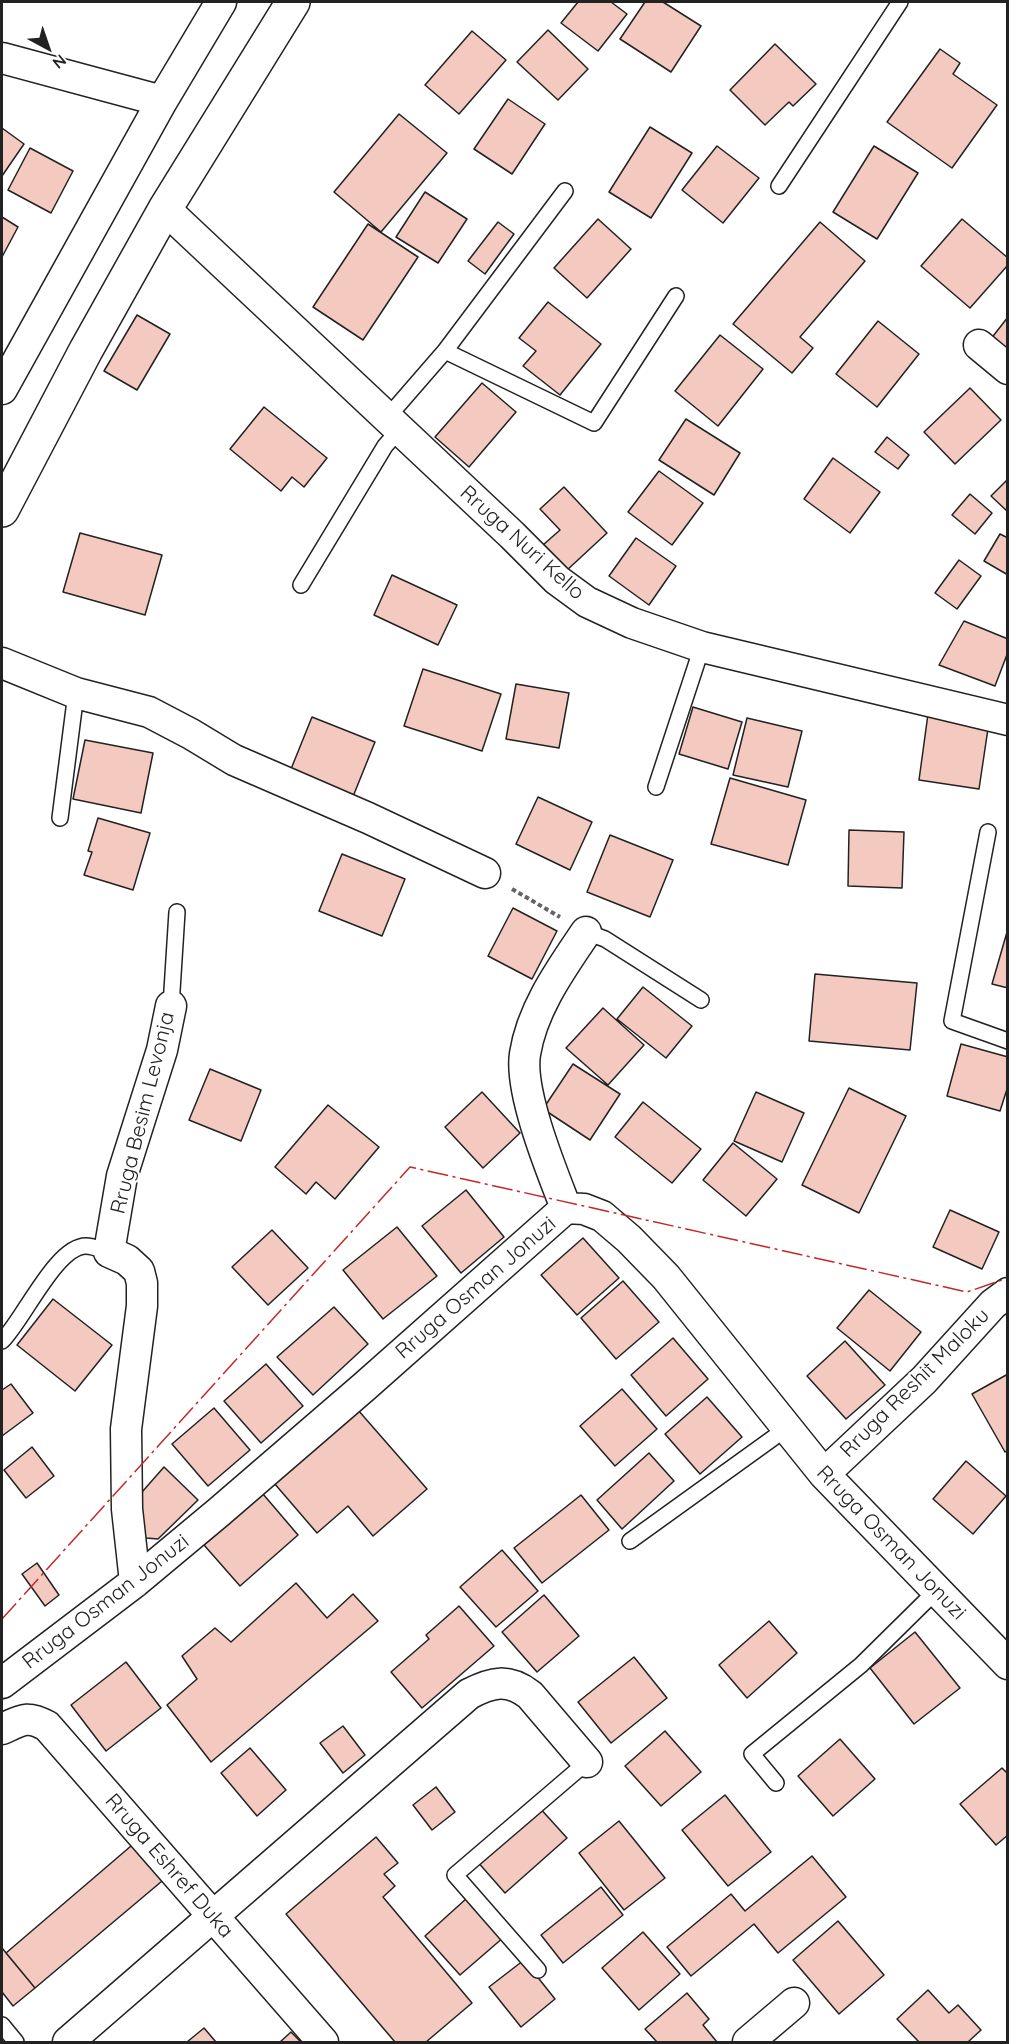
<!DOCTYPE html>
<html>
<head>
<meta charset="utf-8">
<style>
	body { margin:0 }
	#map { position:relative; width:1009px; height:2044px; overflow:hidden; background:#fff; font-family:Quicksand,sans-serif }
	canvas { display:block }
	.frame { position:absolute; inset:0; border:3px solid #222; pointer-events:none }
	.north { position:absolute; left:18px; top:18px; width:60px; height:60px; -webkit-text-stroke:4px #fff; paint-order:stroke; rotate:140deg; font-size:16px; font-weight:700; line-height:24px; text-align:center; color:#222 }
	.north::after { content:''; display:block; margin:auto; width:21px; height:27px; background:#222; clip-path:polygon(50% 0,100% 100%,50% 72%,0 100%) }
</style>
</head>
<body>
<div id="map">
<canvas width="1009" height="2044"></canvas>
<div class="frame"></div>
<div class="north">N</div>
</div>
<script>
const g = document.querySelector('canvas').getContext('2d');
g.lineJoin = 'round';
function fillPath(path, color) {
  g.fillStyle = color;
  g.fill(path, 'evenodd');
}
function stroke(path, color, width, dash) {
  g.strokeStyle = color;
  g.lineWidth = width;
  g.lineCap = dash ? 'butt' : 'round';
  g.setLineDash(dash || []);
  g.stroke(path);
}
function label(font, color, halo, rows, align = 'center') {
  g.font = font + ' Quicksand,sans-serif';
  g.lineWidth = 4.5;
  g.setLineDash([]);
  g.textBaseline = 'middle';
  g.strokeStyle = halo;
  g.fillStyle = color;
  for (const [text, x, y, turn = 0] of rows) {
    g.save();
    g.translate(x, y);
    g.rotate((+turn || 0) * Math.PI / 180);
    g.textAlign = isNaN(turn) ? turn : align;
    if (halo) g.strokeText(text, 0, 0);
    g.fillText(text, 0, 0);
    g.restore();
  }
}
const building = new Path2D(`
	M 578,2 L 611,2 L 627,14 L 598,51 L 561,23 Z
	M 645,2 L 663,2 L 701,26 L 671,72 L 620,39 Z
	M 548,30 L 588,69 L 558,100 L 517,62 Z
	M 472,31 L 506,60 L 459,114 L 425,85 Z
	M 775,44 L 816,84 L 793,106 L 789,102 L 765,125 L 730,90 Z
	M 940,49 L 960,63 L 953,74 L 997,105 L 952,168 L 887,122 Z
	M 508,99 L 545,124 L 512,174 L 474,149 Z
	M 399,114 L 447,153 L 381,232 L 334,192 Z
	M 650,127 L 692,153 L 651,218 L 609,192 Z
	M 2,128 L 24,144 L 2,176 Z
	M 717,146 L 759,178 L 723,223 L 682,190 Z
	M 874,146 L 918,173 L 877,239 L 833,212 Z
	M 30,148 L 73,171 L 51,213 L 8,190 Z
	M 425,192 L 467,219 L 438,263 L 396,237 Z
	M 2,217 L 18,227 L 2,257 Z
	M 598,219 L 631,249 L 587,298 L 554,268 Z
	M 962,219 L 1008,258 L 1008,265 L 970,308 L 921,266 Z
	M 498,222 L 514,234 L 485,274 L 468,261 Z
	M 820,222 L 865,261 L 800,337 L 813,348 L 792,373 L 733,324 Z
	M 368,224 L 418,257 L 363,340 L 313,307 Z
	M 548,302 L 601,344 L 560,395 L 523,366 L 536,351 L 519,338 Z
	M 137,315 L 170,334 L 137,390 L 104,371 Z
	M 1008,317 L 1008,354 L 990,340 Z
	M 878,321 L 919,354 L 877,407 L 836,374 Z
	M 720,335 L 763,369 L 718,426 L 675,391 Z
	M 482,383 L 516,412 L 469,467 L 435,437 Z
	M 970,388 L 1001,420 L 955,464 L 924,432 Z
	M 264,407 L 327,458 L 304,487 L 292,477 L 281,491 L 230,449 Z
	M 686,419 L 740,453 L 714,495 L 659,460 Z
	M 887,437 L 909,455 L 898,469 L 875,452 Z
	M 833,458 L 880,492 L 850,533 L 804,499 Z
	M 659,471 L 703,503 L 672,545 L 628,512 Z
	M 1008,479 L 1008,512 L 991,496 Z
	M 564,487 L 607,533 L 566,571 L 543,545 L 560,530 L 540,509 Z
	M 970,494 L 992,513 L 975,534 L 952,515 Z
	M 80,533 L 162,555 L 145,615 L 63,592 Z
	M 1000,534 L 1008,538 L 1008,575 L 984,561 Z
	M 636,538 L 676,566 L 649,605 L 609,576 Z
	M 959,560 L 981,576 L 957,609 L 935,593 Z
	M 392,575 L 457,605 L 438,645 L 374,615 Z
	M 964,621 L 1008,639 L 1008,652 L 995,686 L 939,665 Z
	M 423,669 L 501,694 L 482,751 L 404,726 Z
	M 516,684 L 569,693 L 559,748 L 506,739 Z
	M 693,707 L 742,722 L 728,769 L 679,754 Z
	M 928,714 L 989,722 L 979,789 L 919,780 Z
	M 312,717 L 375,742 L 352,799 L 289,774 Z
	M 747,718 L 802,731 L 788,787 L 733,775 Z
	M 85,740 L 153,753 L 141,813 L 73,799 Z
	M 730,778 L 806,800 L 788,865 L 711,844 Z
	M 538,797 L 592,822 L 570,870 L 516,844 Z
	M 98,818 L 150,833 L 133,890 L 84,875 L 92,852 L 88,851 Z
	M 849,830 L 904,832 L 902,888 L 848,886 Z
	M 610,835 L 673,860 L 650,917 L 587,892 Z
	M 342,854 L 405,879 L 382,936 L 319,911 Z
	M 513,908 L 557,931 L 532,979 L 488,956 Z
	M 1007,932 L 1008,932 L 1008,988 L 992,984 Z
	M 815,974 L 917,983 L 910,1050 L 809,1041 Z
	M 643,987 L 692,1026 L 666,1058 L 617,1019 Z
	M 603,1008 L 644,1045 L 608,1085 L 566,1048 Z
	M 961,1044 L 1008,1057 L 1008,1086 L 1000,1111 L 947,1096 Z
	M 573,1064 L 620,1094 L 590,1140 L 543,1109 Z
	M 210,1069 L 261,1090 L 241,1141 L 189,1120 Z
	M 849,1088 L 906,1116 L 859,1213 L 802,1185 Z
	M 482,1092 L 520,1133 L 483,1168 L 445,1127 Z
	M 756,1092 L 804,1113 L 782,1162 L 734,1141 Z
	M 643,1102 L 701,1149 L 672,1183 L 615,1137 Z
	M 328,1105 L 379,1147 L 335,1199 L 316,1182 L 306,1194 L 275,1167 Z
	M 733,1143 L 777,1179 L 746,1216 L 703,1180 Z
	M 466,1190 L 504,1237 L 461,1273 L 422,1226 Z
	M 950,1210 L 999,1232 L 982,1269 L 933,1247 Z
	M 397,1227 L 437,1276 L 383,1319 L 343,1270 Z
	M 272,1230 L 308,1268 L 268,1305 L 232,1267 Z
	M 583,1238 L 619,1278 L 577,1315 L 541,1275 Z
	M 623,1281 L 659,1322 L 616,1359 L 581,1318 Z
	M 869,1290 L 921,1332 L 890,1371 L 837,1328 Z
	M 53,1299 L 112,1345 L 75,1391 L 17,1345 Z
	M 334,1307 L 368,1344 L 313,1395 L 277,1357 Z
	M 673,1338 L 708,1379 L 666,1416 L 631,1375 Z
	M 845,1341 L 885,1385 L 846,1419 L 807,1376 Z
	M 266,1364 L 303,1406 L 261,1443 L 224,1401 Z
	M 1008,1374 L 1008,1450 L 1005,1452 L 972,1394 Z
	M 11,1384 L 33,1413 L 2,1436 L 2,1390 Z
	M 622,1389 L 657,1429 L 615,1466 L 580,1426 Z
	M 707,1397 L 742,1437 L 700,1474 L 665,1434 Z
	M 214,1408 L 250,1450 L 208,1486 L 172,1444 Z
	M 358,1410 L 427,1489 L 373,1536 L 348,1506 L 317,1533 L 274,1483 Z
	M 32,1447 L 54,1476 L 26,1498 L 4,1470 Z
	M 649,1453 L 674,1481 L 622,1529 L 597,1500 Z
	M 966,1461 L 1006,1496 L 973,1534 L 933,1499 Z
	M 164,1467 L 198,1500 L 158,1539 L 146,1538 L 135,1526 L 135,1500 Z
	M 263,1494 L 298,1535 L 240,1586 L 204,1545 Z
	M 581,1495 L 609,1530 L 542,1583 L 514,1548 Z
	M 502,1550 L 538,1591 L 496,1627 L 460,1587 Z
	M 37,1563 L 59,1595 L 45,1606 L 22,1574 Z
	M 296,1583 L 327,1618 L 353,1594 L 378,1621 L 211,1762 L 167,1705 L 197,1679 L 182,1656 L 215,1628 L 231,1642 Z
	M 544,1595 L 579,1636 L 537,1672 L 502,1632 Z
	M 459,1606 L 494,1646 L 422,1708 L 391,1672 L 429,1639 L 426,1635 Z
	M 769,1621 L 797,1653 L 747,1698 L 719,1665 Z
	M 915,1632 L 960,1688 L 914,1724 L 870,1668 Z
	M 634,1657 L 667,1698 L 611,1743 L 578,1702 Z
	M 126,1662 L 161,1708 L 106,1751 L 71,1705 Z
	M 343,1726 L 365,1755 L 343,1773 L 320,1743 Z
	M 665,1731 L 701,1772 L 661,1806 L 625,1766 Z
	M 840,1739 L 875,1779 L 833,1816 L 798,1776 Z
	M 250,1748 L 286,1790 L 257,1816 L 221,1773 Z
	M 1002,1768 L 1008,1774 L 1008,1835 L 996,1845 L 960,1804 Z
	M 436,1787 L 455,1812 L 432,1830 L 413,1805 Z
	M 725,1795 L 771,1852 L 728,1886 L 682,1830 Z
	M 538,1806 L 567,1838 L 505,1893 L 476,1860 Z
	M 619,1821 L 665,1878 L 624,1910 L 579,1853 Z
	M 376,1837 L 398,1863 L 384,1874 L 395,1886 L 383,1897 L 472,2003 L 426,2042 L 395,2042 L 286,1914 Z
	M 138,1840 L 168,1876 L 35,1988 L 6,1953 Z
	M 812,1856 L 846,1897 L 778,1953 L 754,1924 L 691,1976 L 667,1947 L 731,1894 L 745,1911 Z
	M 601,1887 L 623,1915 L 563,1963 L 541,1935 Z
	M 467,1898 L 504,1937 L 460,1975 L 425,1936 Z
	M 838,1921 L 884,1975 L 839,2014 L 793,1960 Z
	M 643,1932 L 680,1974 L 639,2010 L 602,1968 Z
	M 2,1948 L 35,1988 L 13,2006 L 2,1992 Z
	M 524,1960 L 555,1999 L 521,2027 L 489,1987 Z
	M 928,1990 L 949,2013 L 958,2005 L 981,2030 L 968,2042 L 919,2042 L 897,2019 Z
	M 687,1993 L 709,2019 L 703,2025 L 717,2042 L 657,2042 L 645,2029 Z
	M 204,2028 L 216,2042 L 187,2042 Z
	M 291,2032 L 301,2042 L 280,2042 Z`);
fillPath(building, '#f3c9c0');
stroke(building, '#222', 1.5);
const service = new Path2D(`
	M 779,186 L 900,2
	M 445,351 L 594,423 L 676,296
	M 386,419 L 445,351 L 565,191
	M 301,585 L 385,446 L 399,430
	M 656,787 L 702,647
	M 60,818 L 76,693
	M 988,832 L 952,1021 L 1008,1041
	M 586,932 L 605,939 L 701,1000
	M 171,1006 L 177,912
	M 2,1341 C 24,1319 56,1246 86,1246 C 93,1246 102,1250 109,1252
	M 630,1541 L 787,1428
	M 776,1783 L 752,1754 L 861,1665 L 937,1590
	M 538,1970 L 455,1875 L 587,1762
	M 2,2025 L 16,2042`);
const minor = new Path2D(`
	M 2,58 L 162,101
	M 165,209 L 512,535 L 557,580 L 587,602 L 632,623 L 702,647 L 1008,720
	M 979,345 L 1008,369
	M 2,389 L 162,101 L 221,2
	M 2,663 L 76,693 L 149,712 L 191,734 L 234,760 L 368,818 L 485,873
	M 566,1208 C 552,1172 519,1092 525,1054 C 532,1009 561,969 586,932
	M 824,1474 L 924,1380 L 993,1304 L 1008,1293
	M 135,1582 L 127,1509 L 126,1429 L 142,1306 L 142,1283 L 139,1271 L 127,1260 L 109,1252 L 122,1176 L 162,1050 L 171,1006
	M 2,1683 L 135,1582 L 219,1512 L 364,1387 L 566,1208 L 584,1209 L 602,1216 L 629,1239 L 666,1277 L 824,1474 L 1008,1664
	M 2,1729 C 22,1720 27,1715 47,1726 L 323,2042
	M 68,2042 L 469,1694 C 492,1682 508,1678 530,1695 L 587,1762
	M 748,2042 L 794,2003`);
const tertiary = new Path2D(`
	M 2,510 L 86,350 L 165,209 L 293,2`);
stroke(service, '#222', 18);
stroke(minor, '#222', 33);
stroke(tertiary, '#222', 36);
stroke(new Path2D(`
	M 512,889 L 560,917`), '#646464', 4, [4.5, 3]);
stroke(service, '#fff', 15);
stroke(minor, '#fff', 30);
stroke(tertiary, '#fff', 33);
stroke(new Path2D(`
	M 2,1619 L 410,1167 L 967,1292 L 1008,1278`), '#c62828', 1.5, [21, 4.5, 3, 4.5]);
label('21px', '#222', '#fff', [
	["Rruga Nuri Kello",522,543,42],
	["Rruga Besim Levonja",143,1113,-76],
	["Rruga Osman Jonuzi",476,1288,-41],
	["Rruga Reshit Maloku",915,1383,-45],
	["Rruga Osman Jonuzi",891,1543,46],
	["Rruga Osman Jonuzi",106,1602,-38],
	["Rruga Eshref Duka",169,1866,49]
]);
</script>
</body>
</html>
